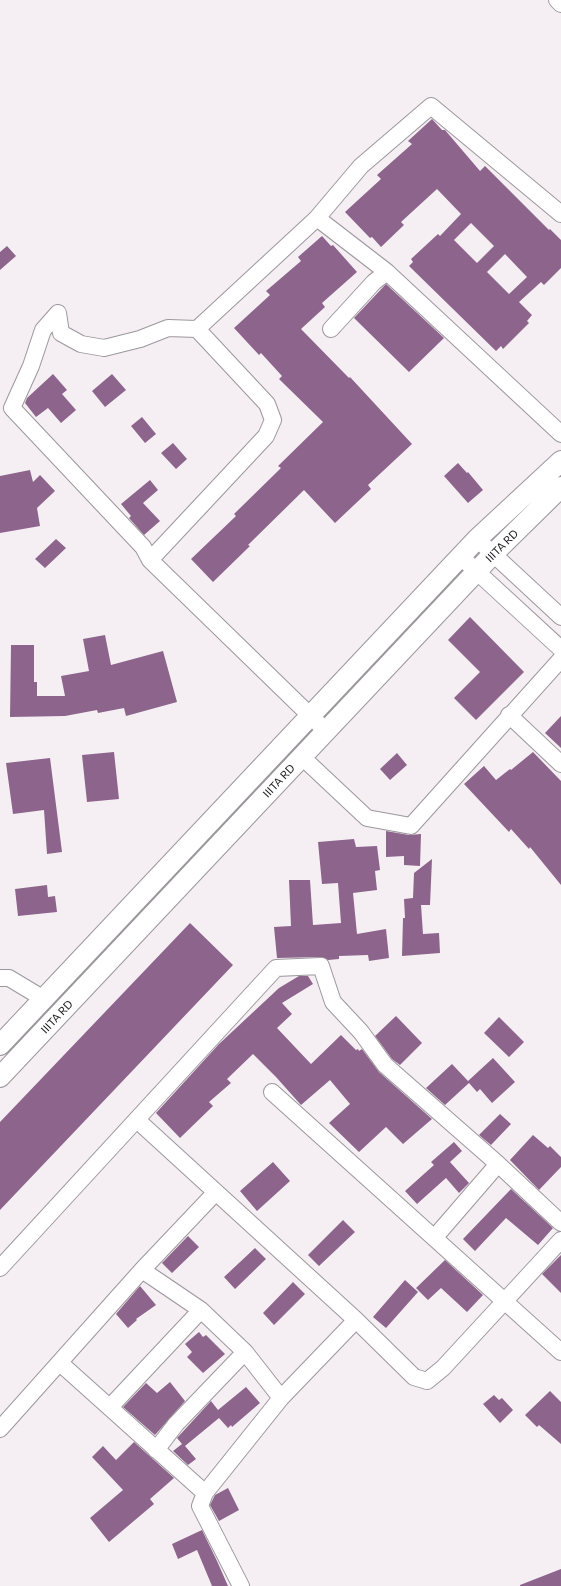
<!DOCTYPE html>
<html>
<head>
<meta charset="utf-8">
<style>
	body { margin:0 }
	canvas { display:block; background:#f5eff4 }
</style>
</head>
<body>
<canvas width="561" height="1586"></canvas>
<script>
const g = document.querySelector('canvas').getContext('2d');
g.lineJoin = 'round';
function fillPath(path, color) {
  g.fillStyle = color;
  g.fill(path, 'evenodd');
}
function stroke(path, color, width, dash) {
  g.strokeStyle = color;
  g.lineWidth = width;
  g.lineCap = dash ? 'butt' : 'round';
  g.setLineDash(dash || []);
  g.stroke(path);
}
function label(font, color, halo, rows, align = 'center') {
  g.font = font + ' Commissioner,sans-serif';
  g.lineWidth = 4;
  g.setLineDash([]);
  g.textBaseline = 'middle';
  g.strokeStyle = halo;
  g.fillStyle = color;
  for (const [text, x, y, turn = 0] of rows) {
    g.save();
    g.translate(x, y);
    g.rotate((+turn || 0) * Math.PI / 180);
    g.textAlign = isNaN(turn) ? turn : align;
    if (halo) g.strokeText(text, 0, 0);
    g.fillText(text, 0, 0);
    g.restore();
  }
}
fillPath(new Path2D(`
	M 432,119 L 442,130 L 445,130 L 480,171 L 485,166 L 549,230 L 550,229 L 561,240 L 561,268 L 544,285 L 541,282 L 519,302 L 532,315 L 527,321 L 529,323 L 503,349 L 501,346 L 496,351 L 409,266 L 413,262 L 411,259 L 438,234 L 440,236 L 461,214 L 437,189 L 401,222 L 404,225 L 381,247 L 372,237 L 370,238 L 345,212 L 381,179 L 377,175 L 412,144 L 408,141 ZM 471,223 L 494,246 L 477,263 L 454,240 ZM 505,254 L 527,277 L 509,294 L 487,272 Z
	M 322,236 L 331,246 L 333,245 L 357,272 L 322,303 L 325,307 L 301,329 L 349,378 L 350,377 L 412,444 L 368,485 L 371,489 L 335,523 L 304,490 L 248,545 L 250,546 L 213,582 L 191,559 L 236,516 L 234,514 L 281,468 L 278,466 L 323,422 L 279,379 L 282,376 L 261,353 L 259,355 L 234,328 L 270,295 L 266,291 L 301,261 L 298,257 Z
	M 7,246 L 16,256 L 0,270 L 0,252 Z
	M 386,284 L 444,338 L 409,372 L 354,318 Z
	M 53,374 L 67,390 L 62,394 L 76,410 L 61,423 L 48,408 L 36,417 L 25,403 L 27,398 Z
	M 112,374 L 126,390 L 105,407 L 92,391 Z
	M 142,417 L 156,434 L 145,443 L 131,426 Z
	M 173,443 L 187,459 L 176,469 L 161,453 Z
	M 458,463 L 467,473 L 468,472 L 483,490 L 468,503 L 444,476 Z
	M 30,470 L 33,482 L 40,475 L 55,491 L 37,508 L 40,526 L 0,533 L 0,476 Z
	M 150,480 L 158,490 L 143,503 L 160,521 L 144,535 L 129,518 L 131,516 L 121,504 Z
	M 56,539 L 66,548 L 45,568 L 35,559 Z
	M 470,617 L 524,672 L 476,720 L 454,698 L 480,672 L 448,640 Z
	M 105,635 L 111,665 L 163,651 L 177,702 L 126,716 L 124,708 L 98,713 L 97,710 L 65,716 L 10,717 L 11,645 L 34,645 L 34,682 L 37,682 L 37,696 L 65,696 L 61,676 L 89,671 L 83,639 Z
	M 561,716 L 561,748 L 545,733 Z
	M 114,752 L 119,799 L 87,802 L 82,755 Z
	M 533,752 L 561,781 L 561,885 L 530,847 L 529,849 L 511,829 L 509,832 L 464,784 L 484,766 L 496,780 L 510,769 L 511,770 Z
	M 397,753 L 407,765 L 390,780 L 380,769 Z
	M 50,758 L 62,852 L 47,854 L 44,810 L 13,814 L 6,763 Z
	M 386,831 L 409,835 L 421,834 L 420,866 L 404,865 L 404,856 L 386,857 Z
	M 354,839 L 356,847 L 377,846 L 380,870 L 375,871 L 377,890 L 353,893 L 357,934 L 386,929 L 389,958 L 369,961 L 368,955 L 339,956 L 339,959 L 328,960 L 321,957 L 277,958 L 274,927 L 291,926 L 289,880 L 310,880 L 313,925 L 341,923 L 338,883 L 322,884 L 318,842 Z
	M 432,859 L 430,905 L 421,905 L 423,934 L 439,933 L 440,953 L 402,956 L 403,918 L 405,918 L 404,899 L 413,898 L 414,873 Z
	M 47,885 L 48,897 L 55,896 L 57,912 L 18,916 L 15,889 Z
	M 190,923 L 233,965 L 0,1210 L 0,1122 Z
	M 299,976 L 308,976 L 313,984 L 282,1003 L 292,1014 L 277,1028 L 311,1064 L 341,1035 L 356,1050 L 358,1049 L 359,1051 L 362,1049 L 379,1072 L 432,1119 L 403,1144 L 386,1127 L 359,1152 L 329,1123 L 350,1104 L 330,1080 L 301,1105 L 276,1077 L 253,1054 L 227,1079 L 231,1083 L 209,1102 L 213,1106 L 180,1138 L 156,1113 L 219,1044 L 279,988 Z
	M 396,1016 L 422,1043 L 400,1065 L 392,1059 L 375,1036 Z
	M 499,1017 L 524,1042 L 509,1057 L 484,1033 Z
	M 493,1058 L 515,1082 L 492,1103 L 480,1089 L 477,1092 L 469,1083 L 445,1105 L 426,1088 L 452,1064 L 468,1081 Z
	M 500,1114 L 511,1124 L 491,1145 L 479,1135 Z
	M 533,1135 L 548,1148 L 550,1146 L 561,1157 L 561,1167 L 539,1190 L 510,1160 Z
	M 454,1142 L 462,1151 L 450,1162 L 469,1183 L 459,1193 L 446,1178 L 417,1204 L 405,1191 L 434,1165 L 431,1162 Z
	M 273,1162 L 290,1181 L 257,1211 L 240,1191 Z
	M 511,1189 L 553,1228 L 538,1245 L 506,1218 L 475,1251 L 463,1239 Z
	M 343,1220 L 355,1232 L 319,1266 L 308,1255 Z
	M 188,1236 L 199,1247 L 172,1273 L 162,1263 Z
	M 255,1248 L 266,1259 L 235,1289 L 224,1277 Z
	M 561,1255 L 561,1293 L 542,1274 Z
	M 445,1260 L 483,1295 L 467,1312 L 441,1288 L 428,1300 L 416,1288 Z
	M 405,1280 L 418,1292 L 386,1328 L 373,1317 Z
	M 293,1282 L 305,1294 L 274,1325 L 263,1313 Z
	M 140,1286 L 156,1305 L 136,1319 L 137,1320 L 128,1328 L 116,1314 Z
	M 199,1332 L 203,1337 L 206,1335 L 225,1354 L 203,1373 L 187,1357 L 192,1352 L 185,1344 Z
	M 170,1382 L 185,1401 L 155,1435 L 123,1407 L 146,1383 L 157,1393 Z
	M 246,1387 L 260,1403 L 232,1427 L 231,1425 L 228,1428 L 219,1418 L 185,1446 L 196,1459 L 188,1465 L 173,1451 L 182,1444 L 177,1438 L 211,1401 L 218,1410 Z
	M 550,1391 L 561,1402 L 561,1444 L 539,1425 L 537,1427 L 525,1415 Z
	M 494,1395 L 499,1400 L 502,1398 L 513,1410 L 500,1423 L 483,1404 Z
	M 134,1442 L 174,1478 L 150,1499 L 154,1504 L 109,1542 L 90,1518 L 123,1490 L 92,1457 L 103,1446 L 116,1460 Z
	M 228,1488 L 239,1510 L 219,1521 L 210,1505 L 215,1495 Z
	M 202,1530 L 217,1561 L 228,1586 L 212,1586 L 197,1550 L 178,1559 L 172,1544 Z
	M 561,1569 L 561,1586 L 520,1586 L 520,1585 Z`), '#8d648c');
const minor = new Path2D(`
	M 557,0 L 561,4
	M 317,218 L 387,272 L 561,434
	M 197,329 L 317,218 L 361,166 L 431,106 L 561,214
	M 331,329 L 374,282 L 387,272
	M 477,539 L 561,617
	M 461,557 L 561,649
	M 150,560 L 266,436 L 273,420 L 267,404 L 197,329 L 168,328 L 140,339 L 104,348 L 81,344 L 61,333 L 58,313 L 43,330 L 31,366 L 12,408 L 143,547 L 150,560 L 326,731
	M 509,715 L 561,764
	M 302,757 L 367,818 L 411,826 L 561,659
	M 0,978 L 9,978 L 44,999
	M 272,1092 L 561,1352
	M 137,1120 L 356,1320 L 414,1377 L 427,1381 L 443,1368 L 561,1240
	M 435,1237 L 498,1164
	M 0,1268 L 276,968 L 321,966 L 333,1002 L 361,1032 L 385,1065 L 498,1164 L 561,1223
	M 142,1270 L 201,1310 L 245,1352 L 281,1398
	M 60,1363 L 205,1493
	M 110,1407 L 201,1310
	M 0,1429 L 142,1270 L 216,1192
	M 156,1450 L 176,1424 L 245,1352
	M 241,1586 L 200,1506 L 205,1493 L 281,1398 L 356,1320`);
const tertiary = new Path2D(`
	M 0,1045 L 477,539 L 561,461
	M 0,1077 L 493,554 L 561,487`);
stroke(minor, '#9c979c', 18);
stroke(tertiary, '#9c979c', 22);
stroke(minor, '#fff', 16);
stroke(tertiary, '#fff', 20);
label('11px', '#171517', '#fffeff', [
	["IIITA RD",502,546,-45],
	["IIITA RD",279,781,-47],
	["IIITA RD",57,1017,-47]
]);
</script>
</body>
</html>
